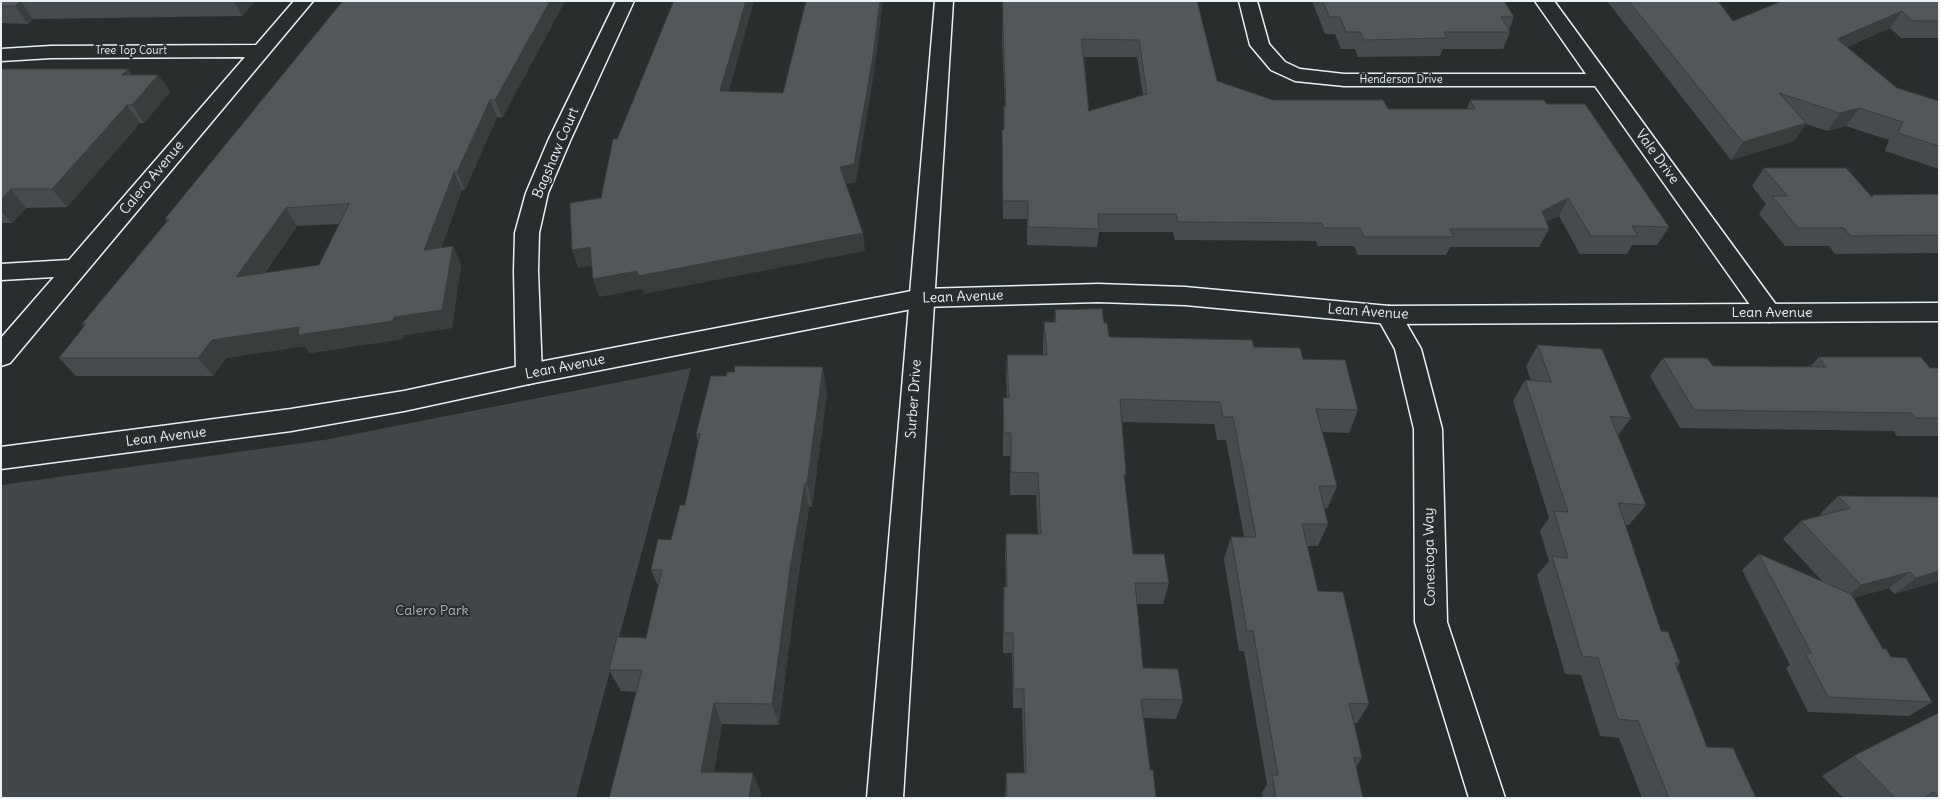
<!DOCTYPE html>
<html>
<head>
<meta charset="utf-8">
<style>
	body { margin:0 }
	#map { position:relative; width:1940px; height:799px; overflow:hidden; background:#2a2d2e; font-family:Delius,sans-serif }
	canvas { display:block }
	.frame { position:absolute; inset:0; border:2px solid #e8f1f8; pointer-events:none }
</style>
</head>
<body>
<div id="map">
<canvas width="1940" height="799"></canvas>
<div class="frame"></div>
</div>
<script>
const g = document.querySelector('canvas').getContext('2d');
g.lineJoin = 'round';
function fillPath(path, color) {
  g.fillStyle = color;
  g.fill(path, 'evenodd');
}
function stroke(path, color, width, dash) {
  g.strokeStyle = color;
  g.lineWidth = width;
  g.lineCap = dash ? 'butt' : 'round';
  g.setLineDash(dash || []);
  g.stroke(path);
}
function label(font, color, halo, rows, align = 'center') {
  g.font = font + ' Delius,sans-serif';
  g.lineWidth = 4;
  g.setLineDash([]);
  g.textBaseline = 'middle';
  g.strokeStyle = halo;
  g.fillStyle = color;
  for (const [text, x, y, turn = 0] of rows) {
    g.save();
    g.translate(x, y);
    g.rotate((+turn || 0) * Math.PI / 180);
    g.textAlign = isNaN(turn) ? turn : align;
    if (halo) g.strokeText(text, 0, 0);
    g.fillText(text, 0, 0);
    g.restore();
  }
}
fillPath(new Path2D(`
	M 691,368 L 576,798 L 1,798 L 1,485 L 324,440 Z`), '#424648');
const minor = new Path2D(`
	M 294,1 L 313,1 L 10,363 L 1,366 L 1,338 L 54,277 L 1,280 L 1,264 L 69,260 L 245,57 L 51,58 L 1,61 L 1,49 L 51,46 L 256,45 Z
	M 616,1 L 634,1 L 570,141 L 548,193 L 539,233 L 538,271 L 542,374 L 539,381 L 529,384 L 519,381 L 516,374 L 514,271 L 515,233 L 526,193 L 548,141 Z
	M 935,1 L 953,1 L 903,798 L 867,798 Z
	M 1239,1 L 1257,1 L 1269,44 L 1285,62 L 1300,69 L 1344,74 L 1586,74 L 1535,1 L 1554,1 L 1782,313 L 1778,319 L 1769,322 L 1760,319 L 1595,86 L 1344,86 L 1295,81 L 1271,70 L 1250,45 Z
	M 1389,306 L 1398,309 L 1421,349 L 1442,429 L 1447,622 L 1505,798 L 1469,798 L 1415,622 L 1414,429 L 1395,349 L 1376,315 L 1380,309 Z`);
const tertiary = new Path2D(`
	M 1098,284 L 1185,287 L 1389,306 L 1939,303 L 1939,321 L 1389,324 L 1185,305 L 1098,302 L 922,307 L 529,384 L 404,411 L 291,431 L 1,469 L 1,447 L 291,409 L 404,391 L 529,364 L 922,289 Z`);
stroke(minor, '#e8f1f8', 3);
stroke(tertiary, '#e8f1f8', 3);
fillPath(minor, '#2a2d2e');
fillPath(tertiary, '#2a2d2e');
fillPath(new Path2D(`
	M 1,1 L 255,1 L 242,16 L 33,19 L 28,24 L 1,23 Z
	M 1003,1 L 1197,1 L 1217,81 L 1273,100 L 1388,109 L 1467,109 L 1470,100 L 1547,104 L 1669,227 L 1657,245 L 1632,245 L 1627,254 L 1580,254 L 1559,216 L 1546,222 L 1549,229 L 1539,247 L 1450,247 L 1446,255 L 1358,255 L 1354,246 L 1318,246 L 1316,241 L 1175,240 L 1173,232 L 1099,232 L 1097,247 L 1027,245 L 1027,219 L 1003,219 L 1002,148 L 1002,130 L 1004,130 L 1004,106 L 1005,106 L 1002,43 ZM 1084,57 L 1137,57 L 1143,95 L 1089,111 Z
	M 1312,1 L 1504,1 L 1514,17 L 1509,30 L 1510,32 L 1503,49 L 1443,49 L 1440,56 L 1358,57 L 1355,49 L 1341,49 L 1335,34 L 1325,34 Z
	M 1607,1 L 1718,1 L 1733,21 L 1939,1 L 1939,38 L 1901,38 L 1890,28 L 1847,47 L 1897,88 L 1939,101 L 1939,169 L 1885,151 L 1889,140 L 1846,126 L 1827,131 L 1806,124 L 1794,141 L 1731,160 Z
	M 564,3 L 502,118 L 497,117 L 465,190 L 462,190 L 441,248 L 453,246 L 461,265 L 452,328 L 404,335 L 403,339 L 310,353 L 305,346 L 226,358 L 213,376 L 76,376 L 59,358 L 84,326 L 82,324 L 167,221 L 165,219 ZM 339,224 L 319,265 L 265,273 L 297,226 Z
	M 1,69 L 128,69 L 132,75 L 158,75 L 170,92 L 144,123 L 140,123 L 67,207 L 26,208 L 12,223 L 1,223 Z
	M 1764,168 L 1872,197 L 1873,195 L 1939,194 L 1939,253 L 1835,254 L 1829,246 L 1785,246 L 1759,214 L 1766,204 L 1752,186 Z
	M 1055,310 L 1104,323 L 1109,337 L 1254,347 L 1303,359 L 1358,410 L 1349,433 L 1322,432 L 1337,486 L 1327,509 L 1324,508 L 1328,524 L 1318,546 L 1307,546 L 1318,591 L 1369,704 L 1357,723 L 1354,723 L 1362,758 L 1356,767 L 1363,798 L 1263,798 L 1262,793 L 1267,784 L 1244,651 L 1239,651 L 1224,559 L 1231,537 L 1244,537 L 1226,440 L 1217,440 L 1214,424 L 1121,422 L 1126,474 L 1124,481 L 1133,554 L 1169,583 L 1163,604 L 1137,604 L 1143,668 L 1183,700 L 1176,719 L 1144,718 L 1150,770 L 1156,798 L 1005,798 L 1006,773 L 1024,773 L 1022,708 L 1013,708 L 1012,653 L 1003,653 L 1003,608 L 1004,587 L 1006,587 L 1005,555 L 1006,534 L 1038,534 L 1036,495 L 1010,495 L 1010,456 L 1003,456 L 1003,398 L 1007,398 L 1006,378 L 1007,355 L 1043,355 L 1043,345 L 1044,322 L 1054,322 Z
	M 1538,345 L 1631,418 L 1618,435 L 1646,505 L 1629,525 L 1625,525 L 1661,631 L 1680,663 L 1677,667 L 1707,747 L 1756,798 L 1642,798 L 1619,738 L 1600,736 L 1581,675 L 1565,674 L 1537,575 L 1549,561 L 1540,531 L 1549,518 L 1513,401 L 1525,380 L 1531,381 L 1526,366 Z
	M 1819,357 L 1930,368 L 1939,368 L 1939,436 L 1897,436 L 1894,431 L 1680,428 L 1650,376 L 1663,358 L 1713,366 L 1810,367 Z
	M 734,372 L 827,393 L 812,507 L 809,507 L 796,592 L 779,725 L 722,724 L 714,772 L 761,793 L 609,798 L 636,692 L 621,691 L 609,670 L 646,638 L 658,586 L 651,570 L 671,540 L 685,505 L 698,442 L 696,434 L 726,376 Z
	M 1838,496 L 1939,581 L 1894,594 L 1889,588 L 1854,598 L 1883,649 L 1932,702 L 1909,716 L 1808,712 L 1786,668 L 1790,665 L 1742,570 L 1759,554 L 1822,581 L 1783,539 L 1801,521 L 1822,516 L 1820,514 Z
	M 1939,713 L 1939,798 L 1843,798 L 1822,776 L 1854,756 Z`), '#474b4d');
fillPath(new Path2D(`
	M 21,1 L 33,19 L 28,24 L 15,6 Z
	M 234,1 L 255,1 L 242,16 Z
	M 550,1 L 563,1 L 564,3 L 502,118 L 495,100 Z
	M 746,1 L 754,1 L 724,109 L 720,91 Z
	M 880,1 L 883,1 L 873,80 L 856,182 L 842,185 L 840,167 Z
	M 1902,11 L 1890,28 L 1825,56 L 1837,39 Z
	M 128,69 L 140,86 L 122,75 Z
	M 158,75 L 170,92 L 144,123 L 132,105 Z
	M 490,100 L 497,117 L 465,190 L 457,172 Z
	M 127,105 L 140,123 L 67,207 L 52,189 Z
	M 1859,108 L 1846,126 L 1827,131 L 1840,113 Z
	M 1806,123 L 1794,141 L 1731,160 L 1743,142 Z
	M 454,172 L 462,190 L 433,268 L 424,250 Z
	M 11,189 L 26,208 L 12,223 L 1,211 L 1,200 Z
	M 1568,198 L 1559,216 L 1532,229 L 1542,211 Z
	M 286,208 L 297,226 L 249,295 L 236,277 Z
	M 863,233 L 865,251 L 644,294 L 642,289 L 599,297 L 593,279 L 637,271 Z
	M 453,246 L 461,265 L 452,328 L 404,335 L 403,339 L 310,353 L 305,346 L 226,358 L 213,376 L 198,358 L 212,340 L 299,327 L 394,317 Z
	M 590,247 L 596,265 L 578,268 L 572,250 Z
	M 823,367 L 827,393 L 812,507 L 807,483 Z
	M 805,483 L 809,507 L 796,592 L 779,725 L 772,704 L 790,569 Z
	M 1939,571 L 1939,581 L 1894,594 L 1916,578 Z
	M 1910,572 L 1889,588 L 1841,602 L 1861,585 Z
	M 714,703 L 722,724 L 711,791 L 701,772 Z
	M 753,773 L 761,793 L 760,798 L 749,798 Z`), '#3a3d3e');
const building = new Path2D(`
	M 1,1 L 39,1 L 21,1 L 15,6 L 1,6 Z
	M 343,1 L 550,1 L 495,100 L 490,100 L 457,172 L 454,172 L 424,250 L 453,246 L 442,310 L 394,317 L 393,321 L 298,335 L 299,327 L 212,340 L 198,358 L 59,358 L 86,324 L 82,324 L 169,219 L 165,219 ZM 349,204 L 319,265 L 236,277 L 286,208 Z
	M 674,1 L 746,1 L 720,91 L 783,93 L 806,1 L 880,1 L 872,62 L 854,164 L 840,167 L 863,233 L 638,276 L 637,271 L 593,279 L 590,247 L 572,250 L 570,203 L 601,198 L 613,139 L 617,139 Z
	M 1003,1 L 1197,1 L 1217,81 L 1273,100 L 1383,100 L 1388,109 L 1475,109 L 1470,100 L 1544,100 L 1547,104 L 1585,104 L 1669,227 L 1632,226 L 1638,236 L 1591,236 L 1568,198 L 1542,211 L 1549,229 L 1450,229 L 1454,237 L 1364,237 L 1360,228 L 1323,228 L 1322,223 L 1178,222 L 1176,214 L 1098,214 L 1099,229 L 1028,227 L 1028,201 L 1003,201 L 1002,130 L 1004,130 L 1004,106 L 1006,106 L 1003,26 ZM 1082,39 L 1139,40 L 1147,94 L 1089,111 Z
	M 1323,1 L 1504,1 L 1514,17 L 1501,17 L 1510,32 L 1444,32 L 1447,38 L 1364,40 L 1360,32 L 1346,32 L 1340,17 L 1330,17 Z
	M 1629,1 L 1718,1 L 1733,21 L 1782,1 L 1939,1 L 1939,21 L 1913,21 L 1902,11 L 1837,39 L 1897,88 L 1939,101 L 1939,146 L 1898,133 L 1903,122 L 1859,108 L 1840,113 L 1779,93 L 1806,123 L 1743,142 Z
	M 1,69 L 128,69 L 122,75 L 158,75 L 132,105 L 127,105 L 52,189 L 11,189 L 1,200 Z
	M 1764,168 L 1846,168 L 1872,197 L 1873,195 L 1939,194 L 1939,235 L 1850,236 L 1844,228 L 1798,228 L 1772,196 L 1787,196 Z
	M 1102,309 L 1104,323 L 1107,323 L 1109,337 L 1252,340 L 1254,347 L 1300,348 L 1303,359 L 1345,360 L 1358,410 L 1316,409 L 1337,486 L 1319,486 L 1328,524 L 1302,524 L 1318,591 L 1343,592 L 1369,704 L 1349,703 L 1362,758 L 1354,758 L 1363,798 L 1276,798 L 1272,775 L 1278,775 L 1253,631 L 1247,631 L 1231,537 L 1256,537 L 1233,417 L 1223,417 L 1220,402 L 1120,399 L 1126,474 L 1124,474 L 1133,554 L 1164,554 L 1169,583 L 1135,583 L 1143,668 L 1178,669 L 1183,700 L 1141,699 L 1150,770 L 1153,770 L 1156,798 L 1007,798 L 1006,773 L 1026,773 L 1024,689 L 1014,689 L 1013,633 L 1004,633 L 1004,587 L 1007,587 L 1006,534 L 1041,534 L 1038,473 L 1011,472 L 1011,433 L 1004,433 L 1003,398 L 1009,398 L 1007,355 L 1047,355 L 1044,322 L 1056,322 L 1055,310 Z
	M 1538,345 L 1602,349 L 1631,418 L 1610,416 L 1646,505 L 1618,503 L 1661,631 L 1668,632 L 1680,663 L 1675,663 L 1707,747 L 1733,748 L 1756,798 L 1669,798 L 1638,721 L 1618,719 L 1598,658 L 1582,656 L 1552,556 L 1568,558 L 1554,511 L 1568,512 L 1525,380 L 1551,382 Z
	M 1819,357 L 1921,357 L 1930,368 L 1939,368 L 1939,418 L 1916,418 L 1912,413 L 1694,410 L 1663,358 L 1707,358 L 1713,366 L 1826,367 Z
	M 735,366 L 823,367 L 807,483 L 805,483 L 790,569 L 772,704 L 714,703 L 701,772 L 753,773 L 749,798 L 609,798 L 642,670 L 609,670 L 617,637 L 646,638 L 662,570 L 651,570 L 658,539 L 671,540 L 680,505 L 685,505 L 700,434 L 696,434 L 711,376 L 726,376 L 727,372 L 734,372 Z
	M 1838,496 L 1939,497 L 1939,571 L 1916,578 L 1910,572 L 1861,585 L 1801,521 L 1850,508 Z
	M 1759,554 L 1851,594 L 1883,649 L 1886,649 L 1891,657 L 1906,658 L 1932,702 L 1828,697 L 1805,653 L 1811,653 Z
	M 1939,713 L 1939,797 L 1934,792 L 1923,798 L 1895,798 L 1854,756 Z`);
fillPath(building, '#535759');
stroke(building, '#3a3d3e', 1);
label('11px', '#e8f1f8', '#2a2d2e', [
	["Tree Top Court",131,51],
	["Henderson Drive",1401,80]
]);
label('14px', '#e8f1f8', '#2a2d2e', [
	["Bagshaw Court",556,153,-67],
	["Vale Drive",1657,157,54],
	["Calero Avenue",152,178,-50],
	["Lean Avenue",963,297,-2],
	["Lean Avenue",1368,312,4],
	["Lean Avenue",1772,313],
	["Lean Avenue",565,367,-11],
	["Surber Drive",914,399,-86],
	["Lean Avenue",166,437,-7],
	["Conestoga Way",1430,557,-91]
]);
label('14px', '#aeb5ba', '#2a2d2e', [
	["Calero Park",432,611]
]);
</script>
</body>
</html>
